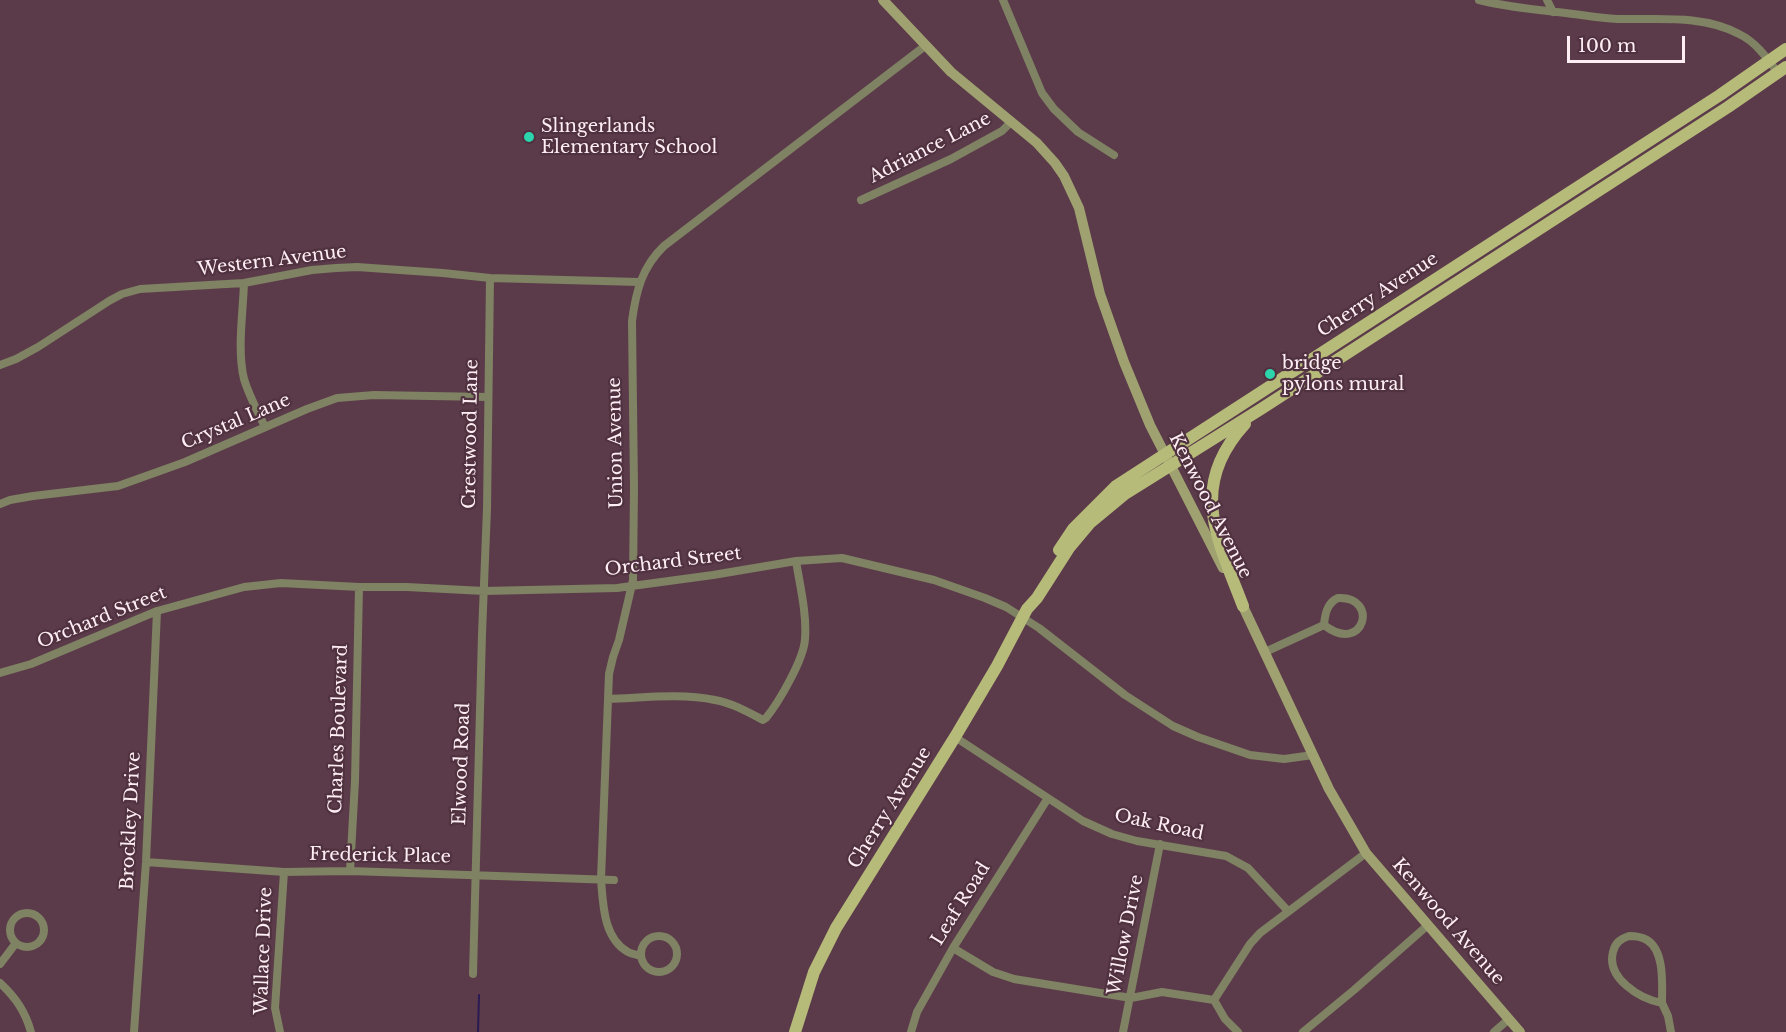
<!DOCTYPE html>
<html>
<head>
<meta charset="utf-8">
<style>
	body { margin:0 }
	#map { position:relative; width:1786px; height:1032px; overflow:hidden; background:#5b3b4a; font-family:"Libre Baskerville",serif }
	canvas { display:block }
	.scale { position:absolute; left:1567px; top:36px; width:118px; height:27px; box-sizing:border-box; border:3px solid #feeef4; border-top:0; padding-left:8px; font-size:18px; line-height:21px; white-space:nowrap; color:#feeef4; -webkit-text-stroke:4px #50313f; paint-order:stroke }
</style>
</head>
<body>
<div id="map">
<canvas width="1786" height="1032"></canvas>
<div class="scale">100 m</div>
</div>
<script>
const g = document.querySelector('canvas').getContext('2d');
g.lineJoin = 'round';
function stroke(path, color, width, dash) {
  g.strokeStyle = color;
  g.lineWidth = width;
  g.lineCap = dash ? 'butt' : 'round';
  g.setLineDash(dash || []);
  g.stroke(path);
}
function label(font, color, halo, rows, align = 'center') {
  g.font = font + ' "Libre Baskerville",serif';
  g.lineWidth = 4.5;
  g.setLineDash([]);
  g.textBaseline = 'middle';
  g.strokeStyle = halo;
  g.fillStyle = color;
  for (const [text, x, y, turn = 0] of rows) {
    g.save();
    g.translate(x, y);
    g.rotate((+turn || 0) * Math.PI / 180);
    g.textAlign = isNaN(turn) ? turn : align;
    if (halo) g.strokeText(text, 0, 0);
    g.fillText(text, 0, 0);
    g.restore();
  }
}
stroke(new Path2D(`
	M 478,1032 L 479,995`), '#2a1a54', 2);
stroke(new Path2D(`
	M 1003,0 L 1042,93 L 1054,109 L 1078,132 L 1114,155
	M 1479,0 C 1507,7 1537,10 1566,13 C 1583,15 1600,18 1617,19 C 1657,20 1702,14 1739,34 C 1756,42 1767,58 1778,73
	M 1547,0 L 1553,12
	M 861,200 L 951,159 L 1002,131 L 1011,122
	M 244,283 C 243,313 237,350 244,379 C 249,396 258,412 265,427
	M 0,365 L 16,359 L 38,347 L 109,301 L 122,294 L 140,289 L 244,283 L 312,270 L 336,268 L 357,267 L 443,273 L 490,278 L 639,282
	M 0,504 L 10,500 L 33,496 L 118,486 L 185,462 L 307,409 L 337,398 L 374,395 L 488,397
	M 1338,598 C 1380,596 1364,656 1324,625 C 1325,614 1327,603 1338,598 Z
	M 1265,652 L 1324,625
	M 0,673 L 31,664 L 157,611 L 244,587 L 281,583 L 359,587 L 407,587 L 484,591 L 617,588 L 713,575 L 796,561 L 842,558 L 934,580 L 985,598 L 1006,607 L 1039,628 L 1125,695 L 1173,726 L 1198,737 L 1250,755 L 1284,759 L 1313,755
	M 608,699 C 643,698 680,693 715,700 C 732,703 748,712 763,720 L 766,718 C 779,702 804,659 805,639 C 807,614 800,586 796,561
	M 955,737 L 1083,821 L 1112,834 L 1137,841 L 1226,856 L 1248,868 L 1288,911
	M 146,862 L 284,872 L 350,871 L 614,880
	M 350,871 L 355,781 L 359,587
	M10 930a17 17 0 1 1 34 0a17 17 0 1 1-34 0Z
	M 1629,936 C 1635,936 1642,937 1647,940 C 1665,951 1662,985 1662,1003 C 1640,999 1606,978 1613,952 C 1615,943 1620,939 1629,936 Z
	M641 954a18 18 0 1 1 36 0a18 18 0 1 1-36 0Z
	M 953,948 L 993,972 L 1014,979 L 1131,998 L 1162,992 L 1214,1000 L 1225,1019 L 1238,1032
	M 641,956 C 637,955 632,954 628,952 C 603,938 603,903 601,879 L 609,674 L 613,657 L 619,640 L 633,580 L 634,488 L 632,321 C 636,291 642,267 664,246 L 925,46
	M 0,964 L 16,943
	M 473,974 L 482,634 L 487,509 L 490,278
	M 0,983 C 16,998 25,1011 31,1032
	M 1214,1000 L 1250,944 L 1260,933 L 1366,853
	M 1662,1003 L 1668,1016 L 1671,1032
	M 134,1032 L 146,862 L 157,611
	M 280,1032 L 275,1008 L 284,872
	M 911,1032 L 917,1012 L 953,948 L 1048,798
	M 1123,1032 L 1160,844
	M 1303,1032 L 1354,990 L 1428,925
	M 1494,1032 L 1509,1019`), '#7f8263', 8);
stroke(new Path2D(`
	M 883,0 L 951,72 L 1037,143 L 1055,163 L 1064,176 L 1079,208 L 1100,294 L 1124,362 L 1150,425 L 1223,568
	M 1240,600 L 1329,789 L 1366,853 L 1520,1032`), '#9fa270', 10);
stroke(new Path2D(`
	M 1059,550 L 1073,529 L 1116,486 L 1720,95 L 1786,49
	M 1243,606 C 1217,538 1188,486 1245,424
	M 795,1032 L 814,972 L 836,928 L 955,737 L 997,666 L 1027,609 L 1037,598 L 1069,548 L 1090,523 L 1125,494 L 1261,409 L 1728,107 L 1786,67`), '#b7bb7a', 12);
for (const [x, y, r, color] of [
	[529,137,6,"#2cd5ab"],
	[1270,374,6,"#2cd5ab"]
]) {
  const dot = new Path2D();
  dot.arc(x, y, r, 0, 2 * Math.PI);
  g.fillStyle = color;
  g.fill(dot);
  stroke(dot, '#50313f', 2);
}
label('18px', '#feeef4', '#50313f', [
	["Slingerlands",541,127],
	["Elementary School",541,148],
	["bridge",1282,364],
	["pylons mural",1282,385]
], 'left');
label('18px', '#feeef4', '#50313f', [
	["Adriance Lane",930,148,-27],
	["Western Avenue",272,261,-7],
	["Cherry Avenue",1378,295,-33],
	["Crystal Lane",236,422,-23],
	["Crestwood Lane",471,434,-89],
	["Union Avenue",616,443,-91],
	["Kenwood Avenue",1210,506,63],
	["Orchard Street",673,562,-7],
	["Orchard Street",102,618,-22],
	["Charles Boulevard",339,729,-88],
	["Elwood Road",462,764,-88],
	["Cherry Avenue",890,808,-58],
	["Brockley Drive",131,821,-87],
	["Oak Road",1159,825,12],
	["Frederick Place",380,856,1],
	["Leaf Road",961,904,-58],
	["Kenwood Avenue",1448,922,49],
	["Willow Drive",1126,935,-79],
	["Wallace Drive",264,951,-88]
]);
</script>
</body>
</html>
